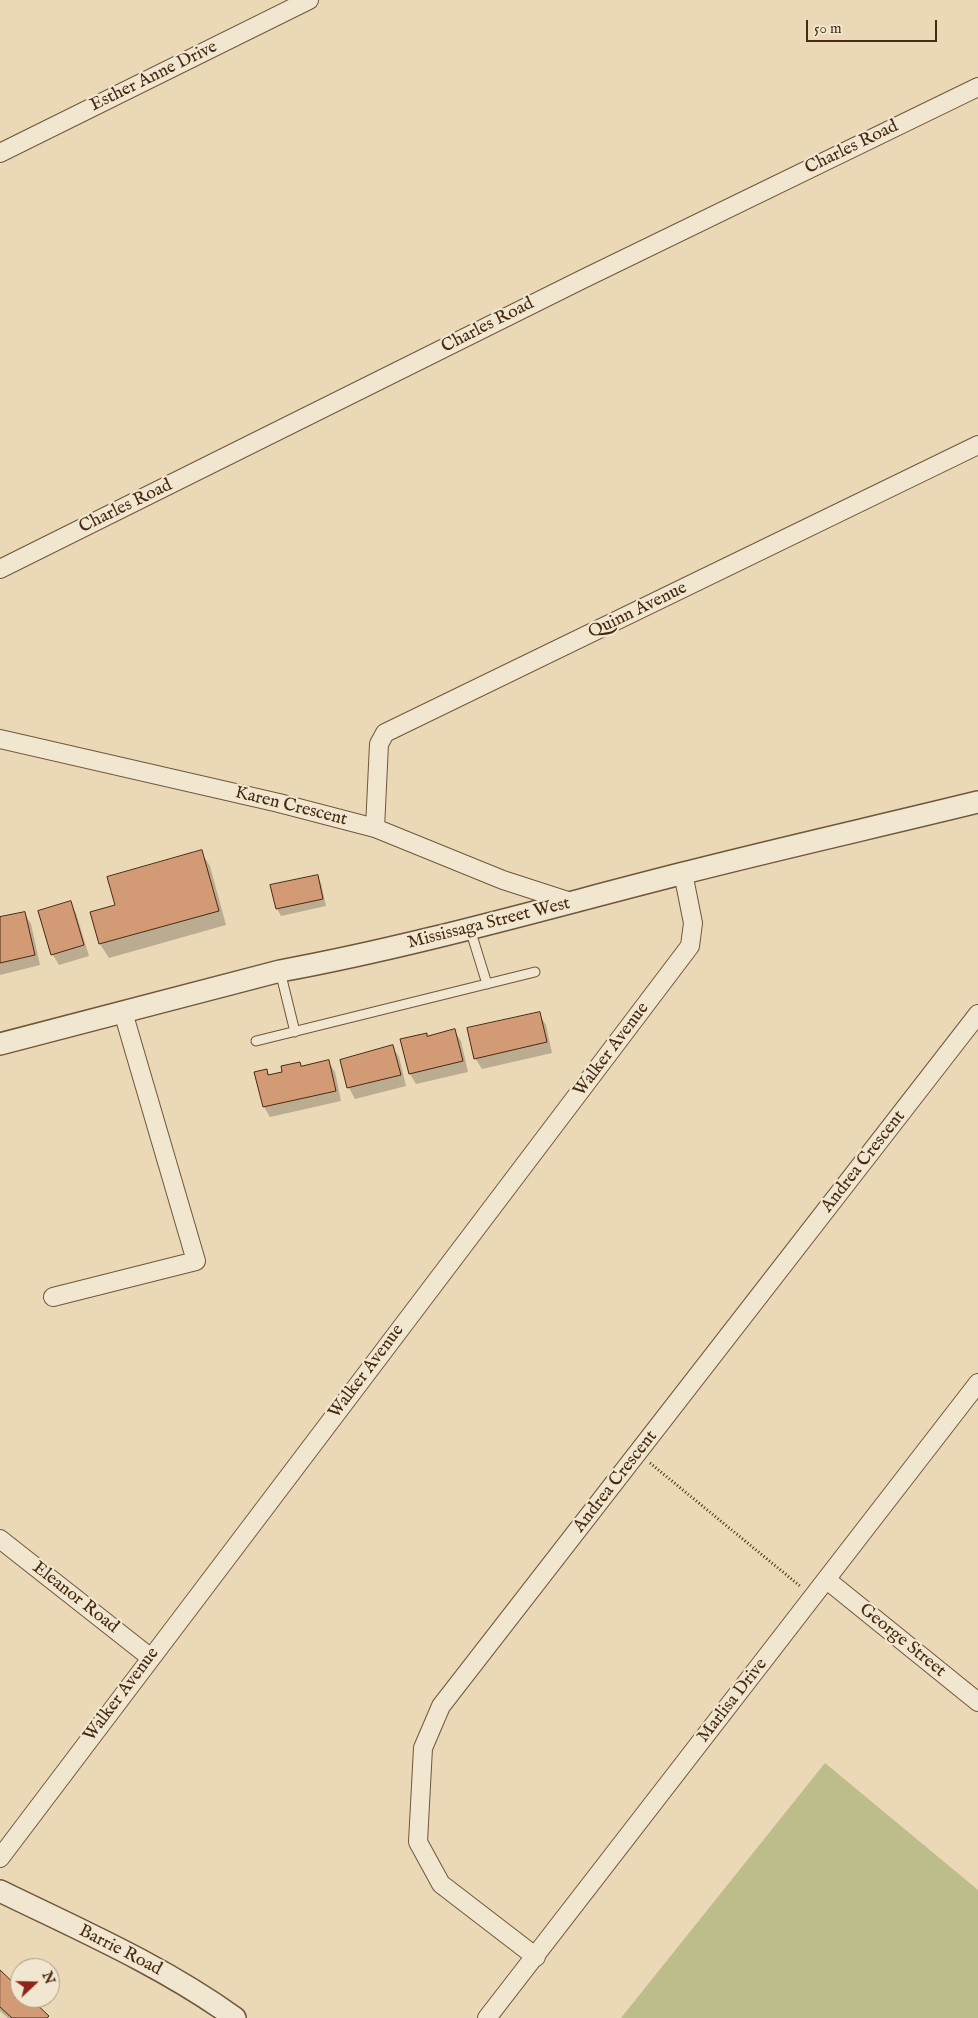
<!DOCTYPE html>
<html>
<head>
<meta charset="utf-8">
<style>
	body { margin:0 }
	#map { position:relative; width:978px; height:2018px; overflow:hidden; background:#ead8b6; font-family:"IM FELL English",serif }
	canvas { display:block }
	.north { position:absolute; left:10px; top:1958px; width:50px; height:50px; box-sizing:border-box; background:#f1e6d0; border:1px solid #ad9b84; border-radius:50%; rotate:69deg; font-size:14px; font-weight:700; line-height:20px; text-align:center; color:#472a11 }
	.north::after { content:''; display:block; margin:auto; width:18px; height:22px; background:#8f2418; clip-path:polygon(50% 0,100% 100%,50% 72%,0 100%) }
	.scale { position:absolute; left:806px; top:20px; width:131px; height:22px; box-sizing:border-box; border:2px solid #472a11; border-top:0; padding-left:6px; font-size:15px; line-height:18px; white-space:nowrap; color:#472a11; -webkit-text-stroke:4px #f1e6d0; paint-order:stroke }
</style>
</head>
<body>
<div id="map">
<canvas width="978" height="2018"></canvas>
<div class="north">N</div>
<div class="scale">50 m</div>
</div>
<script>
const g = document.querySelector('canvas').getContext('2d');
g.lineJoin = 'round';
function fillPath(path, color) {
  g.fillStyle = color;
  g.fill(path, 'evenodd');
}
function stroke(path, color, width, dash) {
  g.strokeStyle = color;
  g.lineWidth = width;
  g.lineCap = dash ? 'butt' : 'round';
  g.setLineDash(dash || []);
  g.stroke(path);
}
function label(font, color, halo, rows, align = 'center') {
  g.font = font + ' "IM FELL English",serif';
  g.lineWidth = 4.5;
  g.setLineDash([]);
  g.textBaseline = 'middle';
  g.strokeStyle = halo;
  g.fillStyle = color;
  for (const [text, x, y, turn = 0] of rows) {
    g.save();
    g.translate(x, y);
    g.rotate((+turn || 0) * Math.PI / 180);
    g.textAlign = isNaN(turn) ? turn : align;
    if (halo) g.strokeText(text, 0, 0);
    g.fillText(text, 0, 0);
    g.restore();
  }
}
fillPath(new Path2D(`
	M 825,1763 L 978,1890 L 978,2018 L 621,2018 Z`), '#bcbd8b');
fillPath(new Path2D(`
	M 201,852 L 210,866 L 226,925 L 109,958 L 100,944 L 117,906 Z
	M 317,876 L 321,883 L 326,906 L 281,916 L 277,909 L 272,886 Z
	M 70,902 L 76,913 L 89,956 L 59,965 L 53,955 L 40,912 Z
	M 24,913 L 31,924 L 40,965 L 0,975 L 0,919 Z
	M 539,1014 L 546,1025 L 552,1053 L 482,1069 L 475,1058 Z
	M 454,1030 L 461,1041 L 468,1072 L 416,1084 L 410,1074 L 426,1034 L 428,1037 Z
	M 392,1046 L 399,1057 L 406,1086 L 355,1099 L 349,1088 L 342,1061 Z
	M 328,1061 L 335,1072 L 341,1101 L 270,1117 L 264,1107 L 266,1070 L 270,1076 L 284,1073 L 300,1064 L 302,1067 Z
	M 0,1972 L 20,1990 L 20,1998 L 28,1998 L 49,2018 L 8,2018 L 0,2011 Z`), '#0003');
const building = new Path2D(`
	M 202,850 L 219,911 L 99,944 L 90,912 L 115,905 L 107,877 Z
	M 318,875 L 323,899 L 276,909 L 270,885 Z
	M 71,901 L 84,945 L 51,955 L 38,911 Z
	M 25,912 L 35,955 L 0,963 L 0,917 Z
	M 540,1012 L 547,1042 L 474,1059 L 467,1028 Z
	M 455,1029 L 463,1061 L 409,1074 L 400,1039 L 427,1033 L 427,1036 Z
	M 393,1045 L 401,1075 L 347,1088 L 340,1060 Z
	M 329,1060 L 336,1091 L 263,1107 L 254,1072 L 267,1069 L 268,1075 L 282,1072 L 281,1066 L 300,1062 L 301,1066 Z
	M 0,1970 L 20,1989 L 20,1998 L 30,1998 L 49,2016 L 47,2018 L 12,2018 L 0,2007 Z`);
fillPath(building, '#d39a76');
stroke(building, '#472a11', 1);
const service = new Path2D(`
	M 470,929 L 487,984
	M 280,971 L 295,1032
	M 256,1041 L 535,972`);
const minor = new Path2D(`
	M 0,153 L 309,0
	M 0,569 L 583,279 L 978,87
	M 0,739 L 279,803 L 375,828 L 503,880 L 574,903
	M 375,828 L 379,744 L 385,733 L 978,445
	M 53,1297 L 196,1261 L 123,1012
	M 0,1539 L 151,1658
	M 827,1580 L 978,1702
	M 0,1858 L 690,946 L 693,923 L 683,873
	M 536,1957 L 441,1884 L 418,1842 L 423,1748 L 441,1706 L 978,1014
	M 487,2018 L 978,1383`);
const tertiary = new Path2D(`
	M 0,1044 L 280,971 C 416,946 550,907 684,873 C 782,848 880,826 978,802
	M 0,1891 C 80,1930 163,1966 235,2018`);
stroke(service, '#70563a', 11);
stroke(minor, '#70563a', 20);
stroke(tertiary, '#70563a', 24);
stroke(new Path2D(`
	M 650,1463 L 800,1586`), '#472a11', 3, [1, 2.5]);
stroke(service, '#f1e6d0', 9);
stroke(minor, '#f1e6d0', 18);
stroke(tertiary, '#f1e6d0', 21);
label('18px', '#472a11', '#f1e6d0', [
	["Esther Anne Drive",154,77,-26],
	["Charles Road",852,148,-26],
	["Charles Road",488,326,-27],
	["Charles Road",126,507,-26],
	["Quinn Avenue",638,611,-26],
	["Karen Crescent",291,807,14],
	["Mississaga Street West",489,924,-14],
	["Walker Avenue",612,1050,-53],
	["Andrea Crescent",864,1162,-52],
	["Walker Avenue",367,1372,-53],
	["Andrea Crescent",616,1482,-52],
	["Eleanor Road",75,1598,38],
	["George Street",902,1641,39],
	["Walker Avenue",122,1695,-53],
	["Marlisa Drive",733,1701,-52],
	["Barrie Road",120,1951,27]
]);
</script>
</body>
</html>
